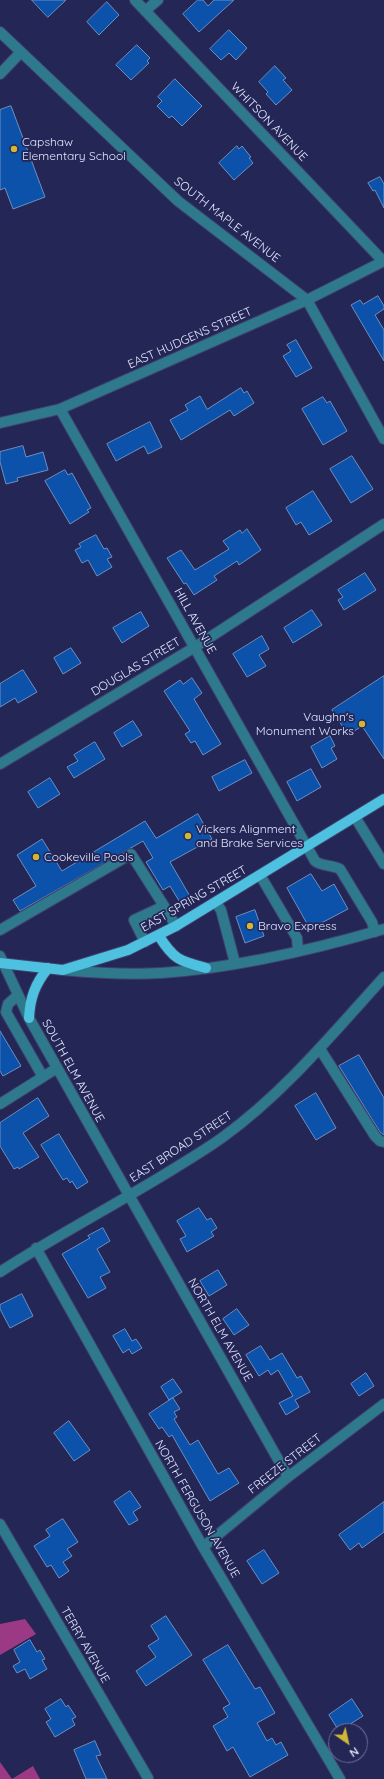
<!DOCTYPE html>
<html>
<head>
<meta charset="utf-8">
<style>
	body { margin:0 }
	#map { position:relative; width:384px; height:1779px; overflow:hidden; background:#242655; font-family:Quicksand,sans-serif }
	canvas { display:block }
	.north { position:absolute; left:328px; top:1723px; width:40px; height:40px; box-sizing:border-box; background:#242655; border:1px solid #707399; border-radius:50%; rotate:146deg; font-size:11px; font-weight:700; line-height:16px; text-align:center; color:#e2e6fe }
	.north::after { content:''; display:block; margin:auto; width:14px; height:18px; background:#d0b736; clip-path:polygon(50% 0,100% 100%,50% 72%,0 100%) }
</style>
</head>
<body>
<div id="map">
<canvas width="384" height="1779"></canvas>
<div class="north">N</div>
</div>
<script>
const g = document.querySelector('canvas').getContext('2d');
g.lineJoin = 'round';
function fillPath(path, color) {
  g.fillStyle = color;
  g.fill(path, 'evenodd');
}
function stroke(path, color, width, dash) {
  g.strokeStyle = color;
  g.lineWidth = width;
  g.lineCap = dash ? 'butt' : 'round';
  g.setLineDash(dash || []);
  g.stroke(path);
}
function label(font, color, halo, rows, align = 'center') {
  g.font = font + ' Quicksand,sans-serif';
  g.lineWidth = 3.5;
  g.setLineDash([]);
  g.textBaseline = 'middle';
  g.strokeStyle = halo;
  g.fillStyle = color;
  for (const [text, x, y, turn = 0] of rows) {
    g.save();
    g.translate(x, y);
    g.rotate((+turn || 0) * Math.PI / 180);
    g.textAlign = isNaN(turn) ? turn : align;
    if (halo) g.strokeText(text, 0, 0);
    g.fillText(text, 0, 0);
    g.restore();
  }
}
fillPath(new Path2D(`
	M 25,1619 L 36,1634 L 0,1655 L 0,1624 Z
	M 0,1762 L 12,1779 L 33,1766 L 40,1779 L 0,1779 Z`), '#9c3985');
const building = new Path2D(`
	M 32,0 L 66,0 L 48,17 Z
	M 198,0 L 203,0 L 208,6 L 214,0 L 234,0 L 199,32 L 183,14 Z
	M 107,2 L 119,15 L 99,35 L 87,22 Z
	M 229,30 L 247,48 L 236,60 L 229,53 L 221,60 L 210,49 Z
	M 137,45 L 150,58 L 147,61 L 149,63 L 131,80 L 116,65 Z
	M 275,66 L 286,78 L 283,80 L 292,90 L 276,105 L 266,94 L 268,92 L 259,82 Z
	M 175,79 L 202,106 L 182,126 L 172,116 L 169,118 L 157,106 L 162,101 L 158,97 Z
	M 11,106 L 45,197 L 13,209 L 5,188 L 0,190 L 0,110 Z
	M 237,146 L 239,149 L 242,146 L 251,157 L 249,158 L 253,163 L 234,180 L 219,163 Z
	M 380,177 L 384,184 L 384,208 L 375,190 L 373,191 L 368,183 Z
	M 378,296 L 384,306 L 384,309 L 375,315 L 384,330 L 384,361 L 351,305 L 360,300 L 363,304 Z
	M 296,340 L 312,368 L 296,377 L 283,356 L 291,351 L 287,345 Z
	M 241,388 L 244,393 L 247,391 L 254,403 L 234,416 L 230,410 L 181,440 L 170,420 L 188,410 L 185,405 L 200,396 L 207,409 Z
	M 323,397 L 327,403 L 330,401 L 347,431 L 323,445 L 302,409 Z
	M 150,422 L 162,447 L 148,454 L 144,446 L 116,461 L 107,444 Z
	M 23,446 L 26,457 L 43,452 L 48,470 L 17,478 L 18,481 L 6,484 L 0,462 L 0,452 Z
	M 352,456 L 373,489 L 351,503 L 330,469 Z
	M 65,470 L 68,475 L 72,473 L 91,508 L 87,510 L 89,512 L 70,524 L 45,481 Z
	M 313,491 L 332,521 L 309,535 L 301,522 L 296,525 L 286,508 Z
	M 247,529 L 261,550 L 239,565 L 237,561 L 214,576 L 217,580 L 194,595 L 186,583 L 184,584 L 167,558 L 181,550 L 195,570 L 229,549 L 223,541 L 240,530 L 242,533 Z
	M 96,535 L 104,549 L 107,548 L 112,557 L 107,559 L 112,567 L 97,576 L 88,560 L 82,563 L 75,550 L 81,547 L 79,544 Z
	M 365,573 L 376,590 L 344,610 L 338,600 L 343,597 L 338,590 Z
	M 312,610 L 322,625 L 293,643 L 284,628 Z
	M 141,612 L 149,626 L 122,643 L 113,628 Z
	M 262,636 L 269,649 L 259,655 L 266,666 L 247,677 L 233,654 Z
	M 71,648 L 81,663 L 63,674 L 54,658 Z
	M 23,670 L 37,692 L 18,703 L 15,698 L 0,707 L 0,684 Z
	M 384,676 L 384,759 L 362,726 L 348,735 L 332,710 Z
	M 192,678 L 202,693 L 194,699 L 221,744 L 203,755 L 195,741 L 191,743 L 185,734 L 190,731 L 164,691 L 180,680 L 183,684 Z
	M 133,721 L 142,735 L 122,747 L 114,733 Z
	M 330,736 L 335,746 L 331,748 L 337,759 L 322,768 L 311,747 Z
	M 95,742 L 105,759 L 74,778 L 67,767 L 78,761 L 74,755 Z
	M 245,760 L 252,773 L 219,791 L 212,777 Z
	M 311,769 L 321,787 L 297,801 L 287,782 Z
	M 50,778 L 60,794 L 38,808 L 28,792 Z
	M 198,814 L 212,839 L 170,862 L 191,898 L 181,904 L 170,886 L 163,890 L 146,862 L 153,858 L 143,841 L 20,911 L 13,900 L 36,886 L 17,855 L 42,839 L 62,871 L 145,821 L 156,838 Z
	M 311,874 L 322,891 L 334,884 L 348,909 L 310,929 L 287,888 Z
	M 255,910 L 264,936 L 245,943 L 236,917 Z
	M 0,1031 L 21,1066 L 3,1076 L 0,1071 Z
	M 359,1055 L 384,1098 L 384,1135 L 380,1132 L 339,1066 Z
	M 316,1093 L 336,1128 L 316,1140 L 295,1106 Z
	M 38,1098 L 49,1116 L 23,1133 L 39,1157 L 19,1169 L 18,1167 L 14,1169 L 0,1146 L 0,1123 Z
	M 59,1134 L 88,1182 L 77,1189 L 72,1181 L 70,1183 L 67,1178 L 63,1180 L 41,1145 Z
	M 199,1208 L 207,1220 L 211,1218 L 217,1228 L 211,1232 L 214,1236 L 187,1252 L 180,1239 L 186,1236 L 177,1221 Z
	M 103,1228 L 110,1241 L 97,1249 L 110,1272 L 100,1277 L 106,1288 L 88,1298 L 62,1254 L 90,1238 L 88,1236 Z
	M 218,1270 L 227,1285 L 209,1296 L 200,1281 Z
	M 22,1294 L 33,1316 L 10,1328 L 0,1309 L 0,1305 Z
	M 237,1309 L 249,1325 L 234,1335 L 223,1319 Z
	M 125,1329 L 132,1341 L 136,1339 L 142,1348 L 132,1354 L 129,1349 L 123,1353 L 113,1336 Z
	M 261,1346 L 270,1360 L 282,1353 L 297,1378 L 301,1376 L 310,1392 L 295,1400 L 299,1407 L 286,1415 L 279,1403 L 293,1396 L 278,1370 L 271,1375 L 268,1370 L 259,1376 L 246,1355 Z
	M 366,1373 L 374,1386 L 359,1396 L 351,1384 Z
	M 173,1379 L 182,1392 L 169,1400 L 161,1387 Z
	M 173,1398 L 180,1409 L 174,1412 L 177,1417 L 174,1419 L 190,1445 L 198,1440 L 218,1474 L 229,1468 L 239,1483 L 210,1501 L 172,1435 L 169,1437 L 162,1427 L 159,1429 L 149,1414 Z
	M 69,1421 L 90,1450 L 74,1461 L 54,1433 Z
	M 130,1491 L 141,1507 L 133,1512 L 138,1520 L 129,1525 L 114,1502 Z
	M 384,1502 L 384,1532 L 362,1548 L 359,1543 L 350,1550 L 339,1535 Z
	M 63,1519 L 78,1542 L 67,1549 L 72,1556 L 63,1562 L 69,1571 L 59,1578 L 51,1565 L 47,1567 L 34,1546 L 50,1536 L 46,1530 Z
	M 264,1550 L 279,1573 L 262,1584 L 247,1561 Z
	M 166,1616 L 192,1655 L 146,1686 L 136,1671 L 156,1657 L 148,1646 L 159,1639 L 151,1626 Z
	M 30,1640 L 37,1652 L 40,1650 L 45,1659 L 42,1660 L 47,1669 L 30,1679 L 25,1669 L 17,1673 L 13,1666 L 20,1662 L 14,1650 Z
	M 228,1645 L 255,1689 L 260,1687 L 275,1713 L 257,1723 L 267,1741 L 272,1738 L 276,1745 L 281,1742 L 288,1755 L 250,1777 L 233,1747 L 227,1751 L 213,1726 L 228,1717 L 223,1708 L 230,1704 L 203,1660 Z
	M 61,1699 L 66,1707 L 68,1705 L 76,1717 L 72,1719 L 75,1725 L 55,1737 L 46,1722 L 51,1719 L 45,1709 Z
	M 352,1699 L 363,1716 L 339,1731 L 329,1715 Z
	M 95,1741 L 101,1755 L 96,1756 L 107,1779 L 86,1779 L 74,1750 Z`);
fillPath(building, '#0c52ab');
stroke(building, '#6d8fc0', 1);
const minor = new Path2D(`
	M 135,0 L 383,261
	M 145,11 L 158,0
	M 0,32 L 178,201 L 307,300 L 384,439
	M 0,74 L 21,52
	M 60,409 L 315,861 C 320,866 332,865 340,869 L 372,922 L 375,932
	M 0,423 L 60,409 L 307,300 L 384,261
	M 0,764 L 195,647 L 384,524
	M 355,817 L 384,864
	M 260,875 L 297,938 L 298,951
	M 216,903 L 221,910 L 235,963
	M 164,906 L 176,926
	M 0,930 L 131,854 L 164,906 L 134,920 L 145,942
	M 0,956 L 29,1018 L 288,1477
	M 63,970 C 96,973 128,975 161,973 C 236,968 312,950 384,929
	M 18,995 L 8,1004 L 6,1012 L 43,1077
	M 320,1049 L 375,1136 L 380,1141 L 384,1142
	M 0,1104 L 57,1068
	M 36,1248 L 203,1547 L 340,1779
	M 0,1272 C 57,1235 117,1204 175,1168 C 191,1158 208,1148 223,1137 C 285,1092 333,1033 384,977
	M 0,1524 L 148,1778
	M 203,1547 L 288,1477 L 384,1404`);
const major = new Path2D(`
	M 159,936 C 174,960 180,961 206,968
	M 0,963 L 63,970 L 128,950 L 176,926 L 384,799
	M 29,1018 C 30,998 35,984 48,968`);
stroke(minor, '#3f416d', 12);
stroke(major, '#3f416d', 12);
stroke(minor, '#2f798d', 10);
stroke(major, '#4dc1df', 10);
for (const [x, y, r, color] of [
	[14,149,4,"#d0b736"],
	[362,724,4,"#d0b736"],
	[188,836,4,"#d0b736"],
	[36,857,4,"#d0b736"],
	[250,926,4,"#d0b736"]
]) {
  const dot = new Path2D();
  dot.arc(x, y, r, 0, 2 * Math.PI);
  g.fillStyle = color;
  g.fill(dot);
  stroke(dot, '#242655', 1.5);
}
label('12px', '#e2e6fe', '#242655', [
	["WHITSON AVENUE",269,122,46],
	["SOUTH MAPLE AVENUE",227,220,38],
	["EAST HUDGENS STREET",190,338,-24],
	["HILL AVENUE",195,621,61],
	["DOUGLAS STREET",136,667,-31],
	["EAST SPRING STREET",194,899,-30],
	["SOUTH ELM AVENUE",73,1071,61],
	["EAST BROAD STREET",181,1147,-33],
	["NORTH ELM AVENUE",220,1330,60],
	["FREEZE STREET",285,1464,-38],
	["NORTH FERGUSON AVENUE",197,1509,60],
	["TERRY AVENUE",85,1645,60]
]);
label('12px', '#e2e6fe', '#242655', [
	["Capshaw",22,142],
	["Elementary School",22,156],
	["Vaughn's",354,717,"right"],
	["Monument Works",354,731,"right"],
	["Vickers Alignment",196,829],
	["and Brake Services",196,843],
	["Cookeville Pools",44,857],
	["Bravo Express",258,926]
], 'left');
</script>
</body>
</html>
